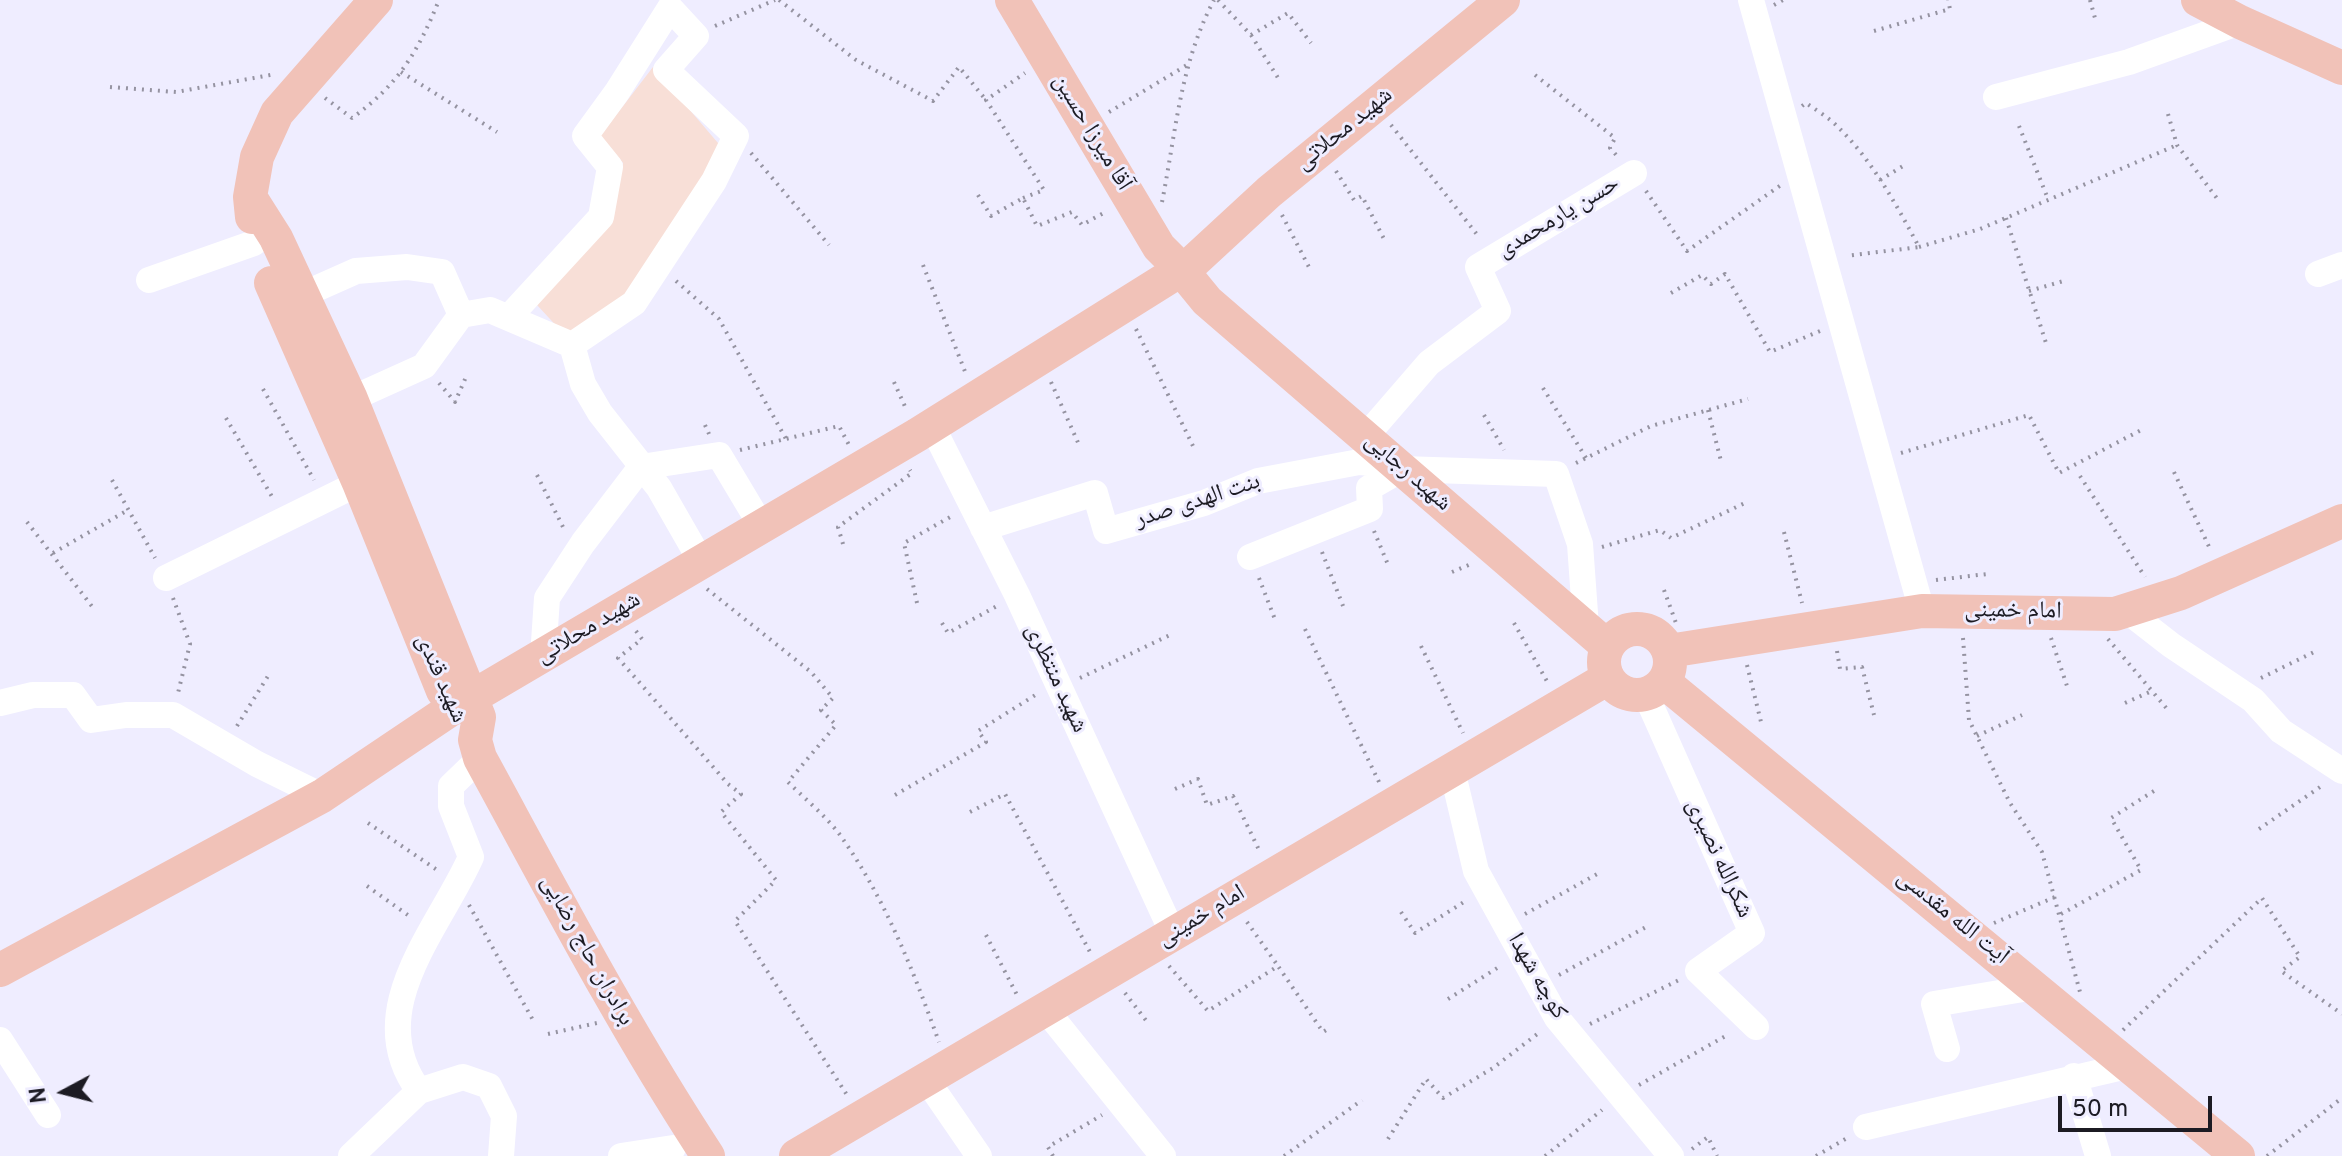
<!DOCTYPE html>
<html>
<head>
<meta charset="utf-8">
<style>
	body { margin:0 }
	#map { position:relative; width:2342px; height:1156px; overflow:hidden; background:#efedff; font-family:Overpass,sans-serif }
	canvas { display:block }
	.north { position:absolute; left:24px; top:1052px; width:80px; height:80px; -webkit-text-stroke:6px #efedff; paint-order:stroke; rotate:263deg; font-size:22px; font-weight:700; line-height:32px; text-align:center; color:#1c1b23 }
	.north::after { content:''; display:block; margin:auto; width:28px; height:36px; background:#1c1b23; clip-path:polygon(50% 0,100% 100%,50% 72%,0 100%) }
	.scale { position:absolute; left:2058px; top:1096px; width:154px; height:36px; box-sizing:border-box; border:4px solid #1c1b23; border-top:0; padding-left:10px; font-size:24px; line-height:28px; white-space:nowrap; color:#1c1b23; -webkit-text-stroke:6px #efedff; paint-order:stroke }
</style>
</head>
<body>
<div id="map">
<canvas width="2342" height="1156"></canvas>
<div class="north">N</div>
<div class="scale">50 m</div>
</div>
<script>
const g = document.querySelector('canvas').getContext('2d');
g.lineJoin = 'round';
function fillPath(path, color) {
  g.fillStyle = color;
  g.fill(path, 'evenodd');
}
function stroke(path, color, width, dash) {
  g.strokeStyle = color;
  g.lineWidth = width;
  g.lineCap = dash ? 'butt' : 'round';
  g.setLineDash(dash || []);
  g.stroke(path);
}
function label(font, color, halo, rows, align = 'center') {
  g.font = font + ' Overpass,"Noto Naskh Arabic",sans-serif';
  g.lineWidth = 6;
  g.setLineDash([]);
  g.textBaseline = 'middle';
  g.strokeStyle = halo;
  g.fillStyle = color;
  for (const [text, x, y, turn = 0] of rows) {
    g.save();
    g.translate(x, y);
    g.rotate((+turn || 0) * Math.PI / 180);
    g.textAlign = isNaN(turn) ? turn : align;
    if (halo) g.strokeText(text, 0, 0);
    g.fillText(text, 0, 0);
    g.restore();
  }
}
fillPath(new Path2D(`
	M 653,67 L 724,150 L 630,295 L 581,334 L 562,332 L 537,305 L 613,220 L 623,163 L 600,136 Z`), '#f8dfd7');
stroke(new Path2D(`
	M 779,0 L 856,60 L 933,101 L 959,67 L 986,100
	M 1218,0 L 1251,35 L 1288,13 L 1311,43
	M 2090,0 L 2095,18
	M 1774,5 L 1783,0
	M 715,26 L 775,0
	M 1874,31 L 1950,9 L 1948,0
	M 1251,35 L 1280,81
	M 401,72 L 497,132
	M 1535,75 L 1615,138 L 1610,148 L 1618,157
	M 110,87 L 176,92 L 276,74
	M 325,98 L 352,118 C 398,85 418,52 439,0
	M 1802,106 L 1806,103 C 1816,110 1828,117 1837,126 C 1872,160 1896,204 1919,247 L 1846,256
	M 1109,112 L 1187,65
	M 2168,114 L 2177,145 L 2219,201
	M 1391,125 L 1479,237
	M 2019,126 L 2048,199
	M 751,153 L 829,245
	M 1336,171 L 1354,200 L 1362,196 L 1384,239
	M 1880,180 L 1903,166
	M 1646,191 L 1687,251 L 1781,185
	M 978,195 L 991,216 L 1023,198 L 1037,226 L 1072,212 L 1082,225 L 1107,211
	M 1023,198 L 1044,190 L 986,100 L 1025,73
	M 1162,202 C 1176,132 1180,64 1214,0
	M 1282,215 L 1311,271
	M 2006,218 L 2046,343
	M 1919,247 L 1980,229 L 2177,145
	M 923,265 L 966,374
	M 676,281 L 719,319 L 786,439
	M 2029,291 L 2067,280
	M 1671,293 L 1702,275 L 1711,284 L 1725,274 L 1770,352 L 1820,331
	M 1136,329 L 1193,446
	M 894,382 L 907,411
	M 1051,382 L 1080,447
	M 439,383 L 455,402 L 466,377
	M 1543,388 L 1586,458
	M 263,389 L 314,480
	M 1708,410 L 1721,461
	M 1484,415 L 1504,450
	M 226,418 L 274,500
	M 705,425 L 709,434
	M 740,450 L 839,426 L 849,445
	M 1901,453 L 2029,415 L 2059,473 L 2145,428
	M 1576,463 L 1651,426 L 1748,399
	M 2174,472 L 2211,551
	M 537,475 L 564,529
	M 2080,476 L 2145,577
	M 112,480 L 155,558
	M 27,522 L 94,609
	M 1374,531 L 1389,567
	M 1784,532 L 1802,603
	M 843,544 L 838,527 L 912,473 L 910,470
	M 1602,547 L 1660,530 L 1671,538 L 1747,502
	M 1322,552 L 1345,611
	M 53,553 L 128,510
	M 1452,572 L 1471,564
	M 1259,578 L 1276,622
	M 1936,580 L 1987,574
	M 707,589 L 811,672 L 833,698 L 821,710 L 836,725 L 788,782 C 805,799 826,816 840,835 C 885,898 913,970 939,1042
	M 1664,590 L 1676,623
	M 173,598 L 190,644 L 178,693
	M 917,603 L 904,543 L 952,516
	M 942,623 L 948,633 L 997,606
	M 1514,623 L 1548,683
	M 1305,629 L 1379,782
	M 636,631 L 642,639 L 618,658 L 728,784 L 741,794 L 721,812 L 776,880 L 735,921 L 847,1095
	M 1963,638 L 1969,720 L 2010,803 L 2042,852 L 2080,992
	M 2051,638 L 2068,689
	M 2108,639 L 2168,710
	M 1421,646 L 1463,733
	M 1837,651 L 1840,669 L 1862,667 L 1874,715
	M 1747,665 L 1762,726
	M 1080,678 L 1172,634
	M 2261,678 L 2314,652
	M 2125,703 L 2152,691
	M 237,726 L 268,676
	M 1977,736 L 2022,715
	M 1175,789 L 1198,779 L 1207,805 L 1233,796 L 1260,852
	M 895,795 L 986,742 L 978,731 L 1037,694
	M 970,812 L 1005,794 L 1090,952
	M 368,823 L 440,872
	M 2259,829 L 2323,785
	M 367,886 L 412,918
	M 469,905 L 534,1022
	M 1401,912 L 1415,933 L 1467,900
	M 1525,914 L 1599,873
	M 2061,914 L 2141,870 L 2111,818 L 2154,791
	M 1247,922 L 1278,966
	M 1994,923 L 2055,897
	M 986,935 L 1017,995
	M 1169,966 L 1208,1011 L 1278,966 L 1323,1032 L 1330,1028
	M 1559,975 L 1646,927
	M 1125,993 L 1148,1023
	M 1448,999 L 1502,965
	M 1590,1024 L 1679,980
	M 2123,1030 L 2262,898 L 2300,957 L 2281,971 L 2342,1014
	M 548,1034 L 597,1023
	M 1639,1085 L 1729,1034
	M 1388,1139 L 1426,1079 L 1443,1098 L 1493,1068 L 1540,1032
	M 1692,1149 L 1708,1137 L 1717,1156
	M 1053,1156 L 1048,1147 L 1102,1115
	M 1284,1156 L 1362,1100
	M 1545,1156 L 1602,1110
	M 1816,1156 L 1847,1138
	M 2267,1156 L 2342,1098`), '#9593a1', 4, [2, 6]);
stroke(new Path2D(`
	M 1751,0 L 1922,611
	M 1996,97 L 2129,62 L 2240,22
	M 2318,274 L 2342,265
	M 149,280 L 254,243
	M 302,295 L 356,271 L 407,267 L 442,272 L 461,315
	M 461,315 L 490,310 L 572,345 L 583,384 L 600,413 L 659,488 L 702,563
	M 509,317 L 601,217 L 610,167 L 585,136 L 617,92 L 670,8 L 696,36 L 666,70 L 736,136 L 714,181 L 634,303 L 572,345
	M 351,399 L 424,366 L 461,315
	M 932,426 L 1017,595 L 1173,934
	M 1365,437 L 1429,363 L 1498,311 L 1478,267 L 1634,173
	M 983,528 L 1095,493 L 1106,531 L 1204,503 L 1258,481 L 1359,462 L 1397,465
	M 1250,557 L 1370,509 L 1369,488 L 1402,469 L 1556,474 L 1580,544 L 1586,627
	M 166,578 L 359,483
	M 2126,610 L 2171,645 L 2253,700 L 2281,731 L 2342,771
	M 543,657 L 547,598 L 583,543 L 641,467 L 719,455 L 762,527
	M 1646,695 L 1752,933 L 1698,971 L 1756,1027
	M 0,703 L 33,695 L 73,695 L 91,720 L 126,715 L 173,715 L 257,764 L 322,796
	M 1452,770 L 1476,871 L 1557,1018 L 1671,1156
	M 1045,1009 L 1163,1156
	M 0,1040 L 48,1115
	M 1947,1049 L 1934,1004 L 2035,987
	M 2074,1076 L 2098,1156
	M 926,1079 L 979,1156
	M 419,1091 C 360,1011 439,929 471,857 L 451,806 L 451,786 L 480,758
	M 1866,1127 L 2131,1065
	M 351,1156 L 419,1091 L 463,1077 L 489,1086 L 504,1116 L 501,1156
	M 621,1156 L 673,1148`), '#fff', 26);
stroke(new Path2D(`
	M 1012,0 L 1159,247 L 1174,262
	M 2198,0 L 2240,22 L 2342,68
	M 250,197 L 276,238 L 351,399 L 479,717 L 475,740 L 480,758 C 553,892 624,1028 708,1156
	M 252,217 L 250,197 L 257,157 L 277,113 L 376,0
	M 1191,264 L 1269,192 L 1503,0
	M 1189,279 L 1207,301 L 1607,646
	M 271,283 L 359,483 L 443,691
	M1604 662a33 33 0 1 1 66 0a33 33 0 1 1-66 0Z
	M 1669,651 L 1922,611 L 2115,614 L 2181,593 L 2342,521
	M 1664,682 L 2238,1156
	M 0,970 L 322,796 L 450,710 L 917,435 L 1171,276
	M 796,1156 L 1608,678`), '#f1c2b8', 34);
label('24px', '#1c1b23', '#efedff', [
	["شهید محلاتی",1345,130,-39],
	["آقا میرزا حسین",1091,133,59],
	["حسن یارمحمدی",1559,218,-31],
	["شهید رجایی",1407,473,41],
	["بنت الهدی صدر",1198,502,-18],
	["امام خمینی",2013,612,1],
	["شهید محلاتی",589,629,-31],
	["شهید قندی",440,679,66],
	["شهید منتظری",1055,679,65],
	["شکرالله نصیری",1718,859,65],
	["امام خمینی",1202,917,-31],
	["آیت الله مقدسی",1952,918,39],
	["برادران حاج رضایی",586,951,61],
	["کوچه شهدا",1536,977,60]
]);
</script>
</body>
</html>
